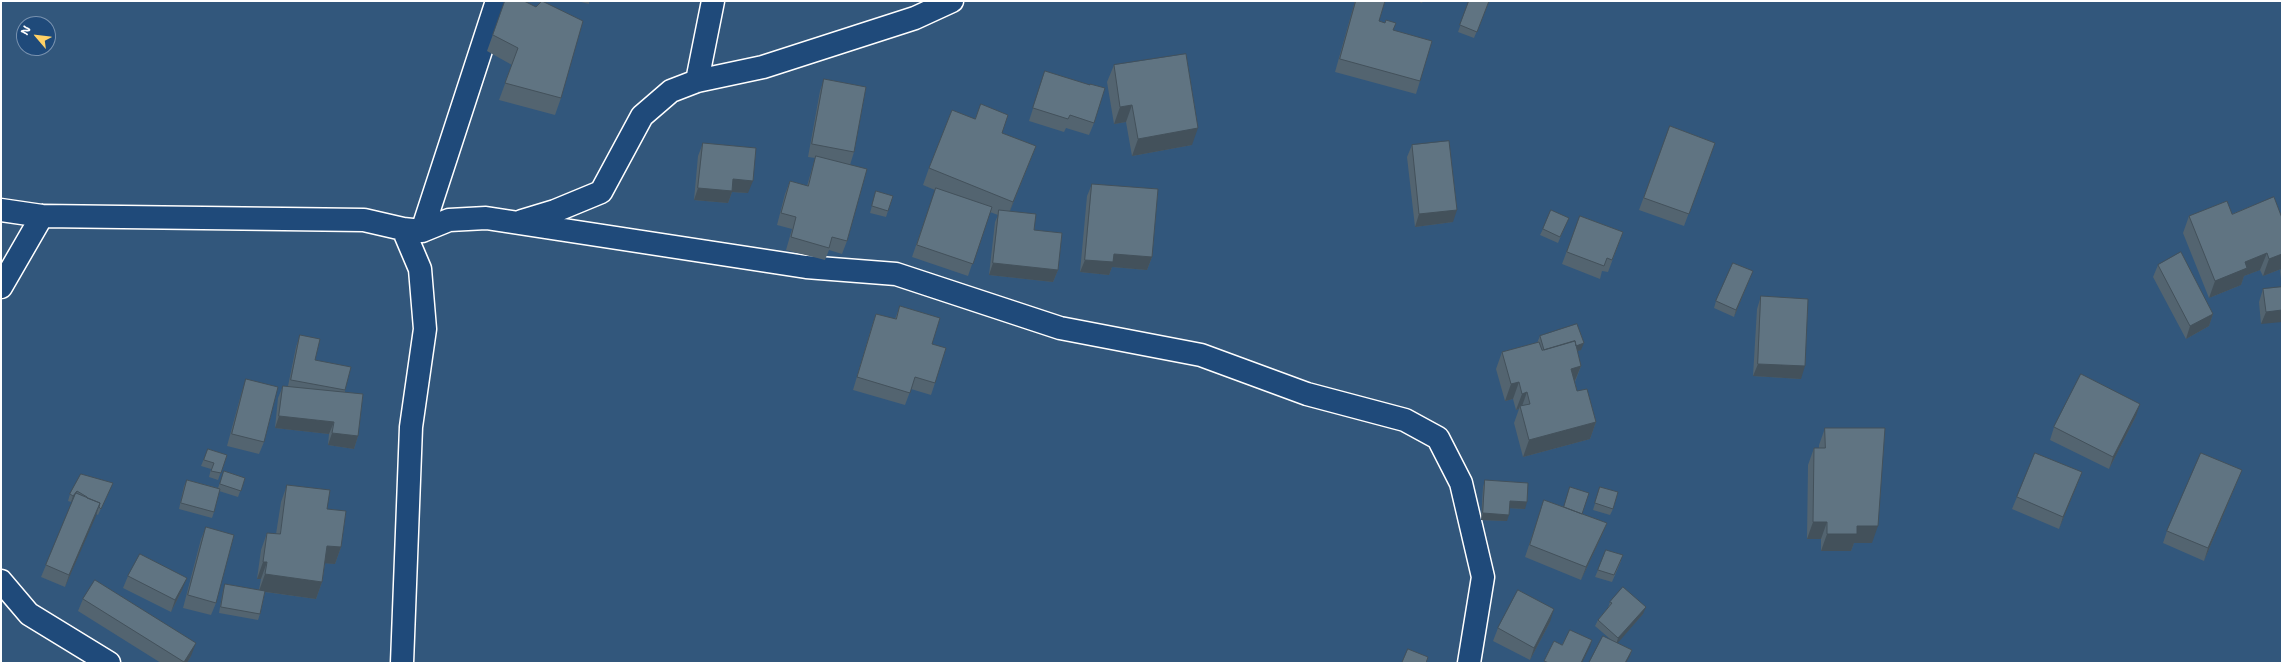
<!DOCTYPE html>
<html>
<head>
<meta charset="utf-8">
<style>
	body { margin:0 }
	#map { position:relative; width:2283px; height:664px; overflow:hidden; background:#32577c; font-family:"Shantell Sans",sans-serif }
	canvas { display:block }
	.frame { position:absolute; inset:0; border:2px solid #fff; pointer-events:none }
	.north { position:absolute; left:16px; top:16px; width:40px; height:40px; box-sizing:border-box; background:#1f4a7a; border:1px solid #7992af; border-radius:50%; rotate:298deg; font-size:11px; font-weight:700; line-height:16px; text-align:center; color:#fff }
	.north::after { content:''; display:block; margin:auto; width:14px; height:18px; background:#ffd166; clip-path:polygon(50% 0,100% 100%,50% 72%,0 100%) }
</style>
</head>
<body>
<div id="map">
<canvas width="2283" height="664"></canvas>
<div class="frame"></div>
<div class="north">N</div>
</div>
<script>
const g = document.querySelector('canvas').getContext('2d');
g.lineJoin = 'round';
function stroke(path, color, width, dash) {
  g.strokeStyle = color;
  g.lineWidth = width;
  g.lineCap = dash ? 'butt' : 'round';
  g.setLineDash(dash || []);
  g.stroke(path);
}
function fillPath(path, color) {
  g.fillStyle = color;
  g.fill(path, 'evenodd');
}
const street = new Path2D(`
	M 697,81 L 713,1
	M 1,210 L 42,216 L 364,220 L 403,229 L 422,231 L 449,220 L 486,218 L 806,267 L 896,274 L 1060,328 L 1201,355 L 1307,394 L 1405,420 L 1438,438 L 1461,483 L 1483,577 L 1469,663
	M 522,221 L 555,211 L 601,192 L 642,116 L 671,91 L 697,81 L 763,67 L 915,18 L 952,1
	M 422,231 L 497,1
	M 1,287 L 42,216
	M 1,581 L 29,614 L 109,663
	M 402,663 L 411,427 L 425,329 L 420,269 L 403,229`);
stroke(street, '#fff', 25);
stroke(street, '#1f4a7a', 22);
fillPath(new Path2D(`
	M 505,1 L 536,7 L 561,98 L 555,115 L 499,100 L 512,65 L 487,51 Z
	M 577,1 L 589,1 L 589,4 Z
	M 1355,1 L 1385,1 L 1379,21 L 1385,23 L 1393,30 L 1420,81 L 1416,94 L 1335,72 Z
	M 1417,1 L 1423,1 L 1422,3 Z
	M 1469,1 L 1489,1 L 1474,38 L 1458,32 Z
	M 1114,65 L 1192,145 L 1132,156 L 1126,122 L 1114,124 L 1107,82 Z
	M 1045,71 L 1094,123 L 1089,135 L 1066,128 L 1064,132 L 1029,121 Z
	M 824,79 L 854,152 L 850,165 L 847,241 L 842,254 L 829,250 L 825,260 L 786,250 L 792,229 L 777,225 L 785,194 L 790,181 L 807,186 L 815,158 L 808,157 L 820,91 Z
	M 1670,126 L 1715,143 L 1684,226 L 1639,210 Z
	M 1002,133 L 1036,146 L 1010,211 L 1034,230 L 1058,270 L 1053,282 L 989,275 L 995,222 L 998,215 L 990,212 L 968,276 L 912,257 L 935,190 L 923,185 L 929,168 Z
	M 703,143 L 748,193 L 732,192 L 728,203 L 694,200 L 698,156 Z
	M 1412,145 L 1453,222 L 1415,227 L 1407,157 Z
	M 1092,184 L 1152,257 L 1147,270 L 1112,267 L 1109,275 L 1080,272 L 1087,196 Z
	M 876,191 L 888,211 L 886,217 L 870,213 Z
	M 2232,214 L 2282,218 L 2282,286 L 2280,271 L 2281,269 L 2263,276 L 2260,270 L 2244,276 L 2241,285 L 2209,298 L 2183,233 L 2189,216 Z
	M 1580,216 L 1623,232 L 1608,272 L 1602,271 L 1600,279 L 1562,264 Z
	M 1566,224 L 1558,243 L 1540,235 L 1543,229 Z
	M 2158,265 L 2213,314 L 2209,326 L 2186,339 L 2153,277 Z
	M 1750,278 L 1734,317 L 1714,308 L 1716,301 Z
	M 2282,287 L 2261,324 L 2259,302 L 2263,289 Z
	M 1761,296 L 1801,379 L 1753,376 L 1757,309 Z
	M 900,306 L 932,344 L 935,383 L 931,395 L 911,389 L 905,405 L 853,390 L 872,326 L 876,314 L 895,319 Z
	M 300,335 L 315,360 L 345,390 L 345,393 L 358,436 L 354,449 L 328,445 L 329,434 L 275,428 L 278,398 L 283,386 L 288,386 L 296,347 Z
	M 1540,336 L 1581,350 L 1577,351 L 1581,366 L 1575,382 L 1577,391 L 1596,422 L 1590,439 L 1523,457 L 1514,423 L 1519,409 L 1516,410 L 1513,399 L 1505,401 L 1496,369 L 1502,352 L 1537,343 Z
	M 246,379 L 264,442 L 259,454 L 227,446 L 242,391 Z
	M 2136,416 L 2109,469 L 2050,440 L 2054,427 Z
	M 1825,428 L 1872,543 L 1854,543 L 1851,551 L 1821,551 L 1821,539 L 1807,539 L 1808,465 L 1814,448 L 1819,448 L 1819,445 Z
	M 208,449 L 227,455 L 218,480 L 209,477 L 211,469 L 201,466 Z
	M 224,471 L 245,478 L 238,497 L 219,491 L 214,512 L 212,518 L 179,509 L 184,486 L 187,480 L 218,488 Z
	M 2082,472 L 2059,529 L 2012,509 L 2017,497 Z
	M 81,474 L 110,489 L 98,515 L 96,514 L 65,587 L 41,577 L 46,565 L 74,497 L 71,502 L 68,501 L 70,494 Z
	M 1485,480 L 1525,509 L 1509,508 L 1507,521 L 1481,520 L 1483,487 Z
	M 2237,482 L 2204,561 L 2163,543 L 2167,531 Z
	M 287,485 L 327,509 L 341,547 L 335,564 L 325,563 L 322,582 L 316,599 L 265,592 L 260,614 L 258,620 L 219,613 L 223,590 L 225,584 L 259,590 L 261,579 L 257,579 L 261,550 L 267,533 L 276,534 L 281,502 Z
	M 1570,487 L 1582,514 L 1607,523 L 1602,535 L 1581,580 L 1525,557 L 1544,500 L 1564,507 Z
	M 1600,487 L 1613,509 L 1610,515 L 1593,510 Z
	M 206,527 L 216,603 L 211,615 L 183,608 L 201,539 Z
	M 1621,561 L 1612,582 L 1595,577 L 1598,570 Z
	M 128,576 L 182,590 L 171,612 L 123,588 Z
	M 83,599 L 191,656 L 187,663 L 161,663 L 78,611 Z
	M 1610,602 L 1643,614 L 1617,643 L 1632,650 L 1630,656 L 1595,626 L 1598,620 L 1608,608 Z
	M 1550,622 L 1530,660 L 1493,641 L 1498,628 Z`), '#536470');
fillPath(new Path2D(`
	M 1132,105 L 1126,122 L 1114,124 L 1120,107 Z
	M 1198,128 L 1192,145 L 1132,156 L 1138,139 Z
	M 1036,146 L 1029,163 L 1007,218 L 1013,202 Z
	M 733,179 L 753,181 L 748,193 L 732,192 L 728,203 L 694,200 L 698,188 Z
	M 1457,210 L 1453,222 L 1415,227 L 1419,214 Z
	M 2267,253 L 2260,270 L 2244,276 L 2241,285 L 2209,298 L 2215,281 L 2245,262 Z
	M 1114,254 L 1152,257 L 1147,270 L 1112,267 L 1109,275 L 1080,272 L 1085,260 Z
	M 2282,254 L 2282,266 L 2281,269 L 2263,276 L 2269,259 Z
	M 993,263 L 1058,270 L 1053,282 L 989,275 Z
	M 1753,271 L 1750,278 L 1734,317 L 1736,310 Z
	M 2282,310 L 2282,322 L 2261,324 L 2266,312 Z
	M 2213,314 L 2209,326 L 2186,339 L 2190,326 Z
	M 1584,343 L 1581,350 L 1544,362 L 1546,356 Z
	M 1758,364 L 1805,366 L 1801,379 L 1753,376 Z
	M 1581,366 L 1574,383 L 1571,369 Z
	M 1519,382 L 1513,399 L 1505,401 L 1511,384 Z
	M 1527,392 L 1521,409 L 1520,406 L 1519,409 L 1516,410 L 1522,394 Z
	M 2140,404 L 2136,416 L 2109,469 L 2113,457 Z
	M 279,416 L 334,422 L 329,434 L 275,428 Z
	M 1596,422 L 1590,439 L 1523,457 L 1529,440 Z
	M 332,433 L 358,436 L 354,449 L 328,445 Z
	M 2242,470 L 2237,482 L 2204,561 L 2208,548 Z
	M 2082,472 L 2077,485 L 2059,529 L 2063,517 Z
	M 77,491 L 74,497 L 71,502 L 73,496 Z
	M 1510,501 L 1527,502 L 1525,509 L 1507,508 Z
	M 100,503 L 96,516 L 65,587 L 69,575 Z
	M 1483,513 L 1509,515 L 1507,521 L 1481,520 Z
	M 1813,522 L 1827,522 L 1821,539 L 1807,539 Z
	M 1607,523 L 1602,535 L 1581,580 L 1586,567 Z
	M 1857,526 L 1878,526 L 1872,543 L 1854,543 L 1851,551 L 1821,551 L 1827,534 Z
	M 327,546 L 341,547 L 335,564 L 321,563 Z
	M 263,562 L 267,562 L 261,579 L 257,579 Z
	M 265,574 L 322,582 L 316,599 L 259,591 Z
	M 187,578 L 182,590 L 171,612 L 175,600 Z
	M 1646,607 L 1643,614 L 1616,645 L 1618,638 Z
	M 1554,609 L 1550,622 L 1530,660 L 1534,648 Z
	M 1592,640 L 1590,647 L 1582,663 L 1581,663 Z
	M 196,643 L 191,656 L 187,663 L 183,663 Z
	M 1632,650 L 1630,656 L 1626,663 L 1625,663 Z`), '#43515b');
const building = new Path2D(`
	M 505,1 L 524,1 L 536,7 L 542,1 L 583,21 L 561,98 L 505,83 L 518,48 L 493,35 Z
	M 1356,1 L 1385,1 L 1379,21 L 1385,23 L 1386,20 L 1396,23 L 1393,30 L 1432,41 L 1420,81 L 1340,59 Z
	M 1469,1 L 1489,1 L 1477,32 L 1460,25 Z
	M 1186,54 L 1198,128 L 1138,139 L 1132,105 L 1120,107 L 1114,65 Z
	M 1045,71 L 1090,85 L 1090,84 L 1105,88 L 1094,123 L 1070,115 L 1068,119 L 1033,108 Z
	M 824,79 L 866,87 L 854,152 L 812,144 Z
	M 981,104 L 1008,115 L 1002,133 L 1036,146 L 1013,202 L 929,168 L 952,110 L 975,119 Z
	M 1670,126 L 1715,143 L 1689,214 L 1644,198 Z
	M 1449,141 L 1457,210 L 1419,214 L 1412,145 Z
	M 703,143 L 756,148 L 753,181 L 733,179 L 732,191 L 698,188 Z
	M 816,156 L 867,169 L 847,241 L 832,237 L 829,248 L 791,237 L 796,217 L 781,213 L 790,181 L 808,186 Z
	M 1092,184 L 1158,189 L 1152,257 L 1114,254 L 1113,262 L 1085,260 Z
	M 936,188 L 992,207 L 973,264 L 917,245 Z
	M 876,191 L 893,196 L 888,211 L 872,206 Z
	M 2274,197 L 2282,218 L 2282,254 L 2269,259 L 2267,253 L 2245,262 L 2247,268 L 2215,281 L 2189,216 L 2227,201 L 2232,214 Z
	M 999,210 L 1036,214 L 1034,230 L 1062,233 L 1058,270 L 993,263 Z
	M 1551,210 L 1569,218 L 1560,237 L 1543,229 Z
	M 1580,216 L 1623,232 L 1612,260 L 1607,258 L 1604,266 L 1567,252 Z
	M 2181,252 L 2213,314 L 2190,326 L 2158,265 Z
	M 1733,263 L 1753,271 L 1736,310 L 1716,301 Z
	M 2282,287 L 2282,310 L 2266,312 L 2263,289 Z
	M 1761,296 L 1808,299 L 1805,366 L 1758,364 Z
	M 900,306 L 940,318 L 932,344 L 946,348 L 935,383 L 915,377 L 910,393 L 857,377 L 876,314 L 896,319 Z
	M 1577,324 L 1584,343 L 1576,346 L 1575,341 L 1544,350 L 1540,336 Z
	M 300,335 L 320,339 L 315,360 L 351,367 L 345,390 L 291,380 Z
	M 1575,341 L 1581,366 L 1571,369 L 1577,391 L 1587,389 L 1596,422 L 1529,440 L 1520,406 L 1530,404 L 1527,392 L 1522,394 L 1519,382 L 1511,384 L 1502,352 L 1539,342 L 1542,350 Z
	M 2081,374 L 2140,404 L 2113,457 L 2054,427 Z
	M 246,379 L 278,387 L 264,442 L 232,434 Z
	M 283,386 L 363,394 L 358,436 L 332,433 L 334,422 L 279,416 Z
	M 1825,428 L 1885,428 L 1878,526 L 1857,526 L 1857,534 L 1827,534 L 1827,522 L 1813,522 L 1814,448 L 1825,448 Z
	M 208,449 L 227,455 L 221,473 L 211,471 L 214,463 L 204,460 Z
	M 2035,453 L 2082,472 L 2063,517 L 2017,497 Z
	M 2201,453 L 2242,470 L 2208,548 L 2167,531 Z
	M 224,471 L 245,478 L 241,491 L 220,484 Z
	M 81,474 L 113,483 L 101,509 L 99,507 L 100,503 L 87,498 L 87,497 L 77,491 L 73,496 L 70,494 Z
	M 187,480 L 220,489 L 214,512 L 181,503 Z
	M 1485,480 L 1528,483 L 1527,502 L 1510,501 L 1509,515 L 1483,513 Z
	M 287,485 L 330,490 L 327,509 L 346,511 L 341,547 L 327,546 L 322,582 L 265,574 L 267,562 L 263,562 L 267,533 L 280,534 Z
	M 1570,487 L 1589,493 L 1582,514 L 1564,507 Z
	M 1600,487 L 1618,492 L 1613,509 L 1595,503 Z
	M 76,493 L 100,503 L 69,575 L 46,565 Z
	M 1544,500 L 1607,523 L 1586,567 L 1530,545 Z
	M 206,527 L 234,535 L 216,603 L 188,595 Z
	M 1606,550 L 1623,555 L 1614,575 L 1598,570 Z
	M 140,554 L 187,578 L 175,600 L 128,576 Z
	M 95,580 L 196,643 L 184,662 L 83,599 Z
	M 225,584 L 265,591 L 260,614 L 221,607 Z
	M 1623,587 L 1646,607 L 1618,638 L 1598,620 L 1612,603 L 1610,602 Z
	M 1518,590 L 1554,609 L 1534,648 L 1498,628 Z
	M 1570,630 L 1592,640 L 1581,663 L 1549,663 L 1544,661 L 1554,641 L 1562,645 Z
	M 1603,636 L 1632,650 L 1625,663 L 1589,663 Z
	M 1408,649 L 1428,657 L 1426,663 L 1402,663 Z`);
fillPath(building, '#607482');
stroke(building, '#43515b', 1);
</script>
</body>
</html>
